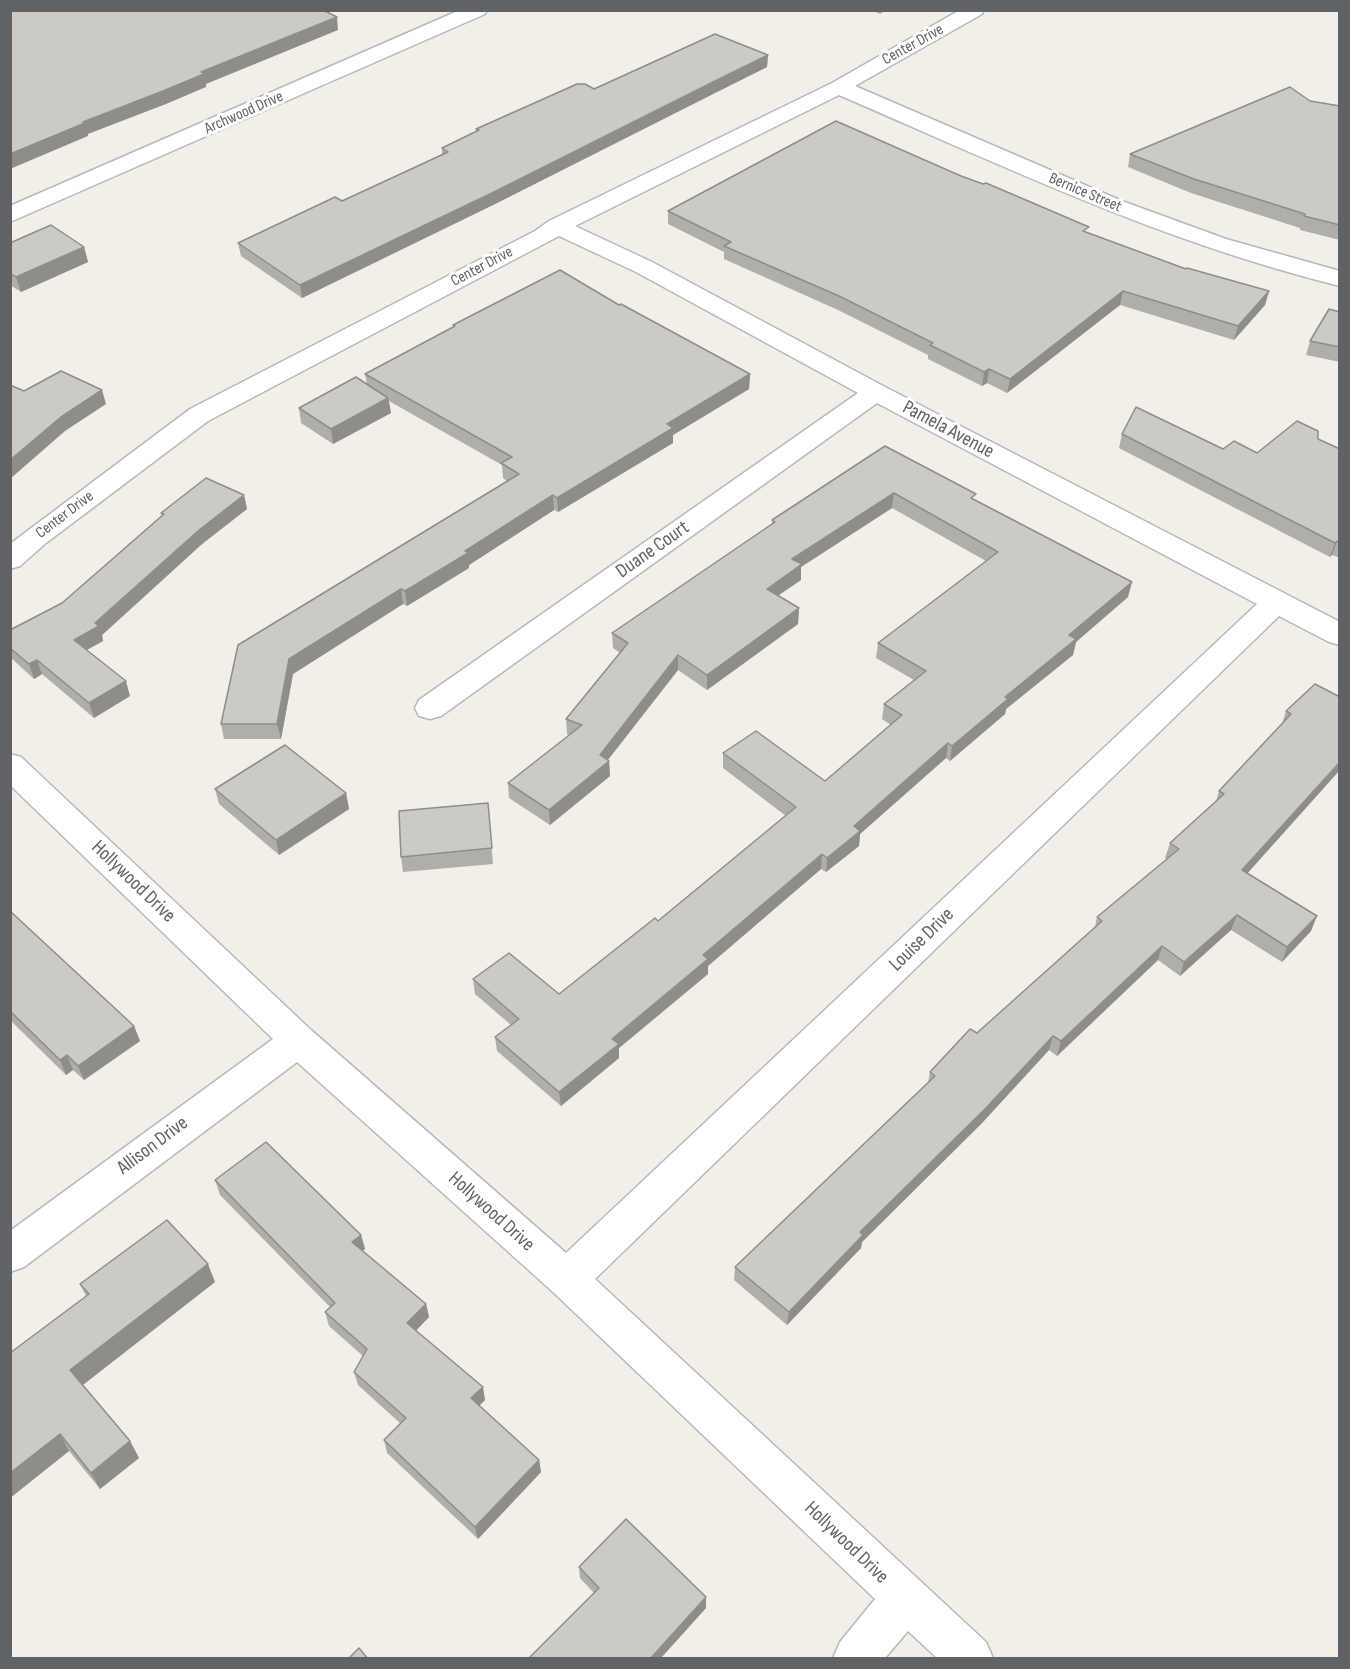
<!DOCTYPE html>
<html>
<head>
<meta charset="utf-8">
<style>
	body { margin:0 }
	#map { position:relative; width:1350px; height:1669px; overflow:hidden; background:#f1efe8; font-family:"Sofia Sans Condensed",sans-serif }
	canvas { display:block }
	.frame { position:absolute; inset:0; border:12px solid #5f6368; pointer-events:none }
</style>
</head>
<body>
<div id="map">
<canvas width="1350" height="1669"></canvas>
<div class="frame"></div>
</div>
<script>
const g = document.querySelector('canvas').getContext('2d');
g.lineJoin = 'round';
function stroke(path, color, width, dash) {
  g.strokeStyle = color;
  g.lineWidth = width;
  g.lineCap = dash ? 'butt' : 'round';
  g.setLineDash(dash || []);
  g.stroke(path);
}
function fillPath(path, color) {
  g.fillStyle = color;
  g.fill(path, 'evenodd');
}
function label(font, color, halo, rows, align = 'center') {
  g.font = font + ' "Sofia Sans Condensed",sans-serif';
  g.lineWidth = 6;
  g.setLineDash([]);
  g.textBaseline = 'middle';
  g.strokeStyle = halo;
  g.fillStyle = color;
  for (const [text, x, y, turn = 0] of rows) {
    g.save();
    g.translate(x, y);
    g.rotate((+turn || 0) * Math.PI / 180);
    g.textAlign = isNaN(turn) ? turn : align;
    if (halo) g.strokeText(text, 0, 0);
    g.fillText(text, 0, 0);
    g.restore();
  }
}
const minor = new Path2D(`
	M 460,10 L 487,10 L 485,14 L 10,222 L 10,206 Z
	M 960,10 L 984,10 L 982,14 L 855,86 L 1122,201 L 1226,239 L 1340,271 L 1340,286 C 1165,243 1003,166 839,95 L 575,226 L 652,262 L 885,387 L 1340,622 L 1340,645 L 1329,642 L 1279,616 L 595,1279 L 986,1642 L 993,1658 L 937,1658 L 908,1631 L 885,1658 L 833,1658 L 840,1642 L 875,1599 L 553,1292 L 297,1062 L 24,1267 L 10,1272 L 10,1231 L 273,1039 L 10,785 L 10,754 L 21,757 L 311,1030 L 566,1253 L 1257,604 L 877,403 L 441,716 L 430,719 L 419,716 L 415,708 L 419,700 L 858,393 L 636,272 L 559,236 L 208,421 L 46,543 L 20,566 L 10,569 L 10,544 L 190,409 L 535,231 L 549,221 L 832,83 Z`);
stroke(minor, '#b5b8bc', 3);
fillPath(minor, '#fff');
fillPath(new Path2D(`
	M 871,10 L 886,10 L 880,14 Z
	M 768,55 L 767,67 L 715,93 L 495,204 L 302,298 L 241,256 L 238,243 L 342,201 L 442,154 L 442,148 L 477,132 L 476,129 L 594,89 Z
	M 1310,101 L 1340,106 L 1340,240 L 1300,230 L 1300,228 L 1191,193 L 1128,167 L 1130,154 Z
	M 668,211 L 1088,233 L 1186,269 L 1269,291 L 1265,305 L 1234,340 L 1120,305 L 1007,393 L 987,383 L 982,386 L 928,359 L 928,355 L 838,310 L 724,259 L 724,252 L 668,224 Z
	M 10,243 L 84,247 L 88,262 L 21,292 L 10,285 Z
	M 619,305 L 750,374 L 749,389 L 673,435 L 673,443 L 558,512 L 554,510 L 469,565 L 469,568 L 407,606 L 403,604 L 293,674 L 281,739 L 224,739 L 221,724 L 507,481 L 503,478 L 502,465 L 389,401 L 391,413 L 333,444 L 301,423 L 299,408 L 367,384 L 365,374 L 453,328 L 453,325 Z
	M 1340,312 L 1340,362 L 1306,355 L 1310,341 Z
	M 1122,434 L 1223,449 L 1257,453 L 1318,439 L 1340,449 L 1340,558 L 1332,555 L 1330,557 L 1119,448 Z
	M 885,446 L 975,500 L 1128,597 L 1076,642 L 1073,655 L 1006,709 L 1005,714 L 950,761 L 946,758 L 860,834 L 859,846 L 826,872 L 821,869 L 708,966 L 708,974 L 619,1048 L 619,1058 L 561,1106 L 497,1051 L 495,1037 L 511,1025 L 475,994 L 473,979 L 559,994 L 658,921 L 786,816 L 723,768 L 723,753 L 825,781 L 891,725 L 882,719 L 884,704 L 914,680 L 876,658 L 878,643 L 986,561 L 892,508 L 801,567 L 801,580 L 778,595 L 799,608 L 798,624 L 707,690 L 678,670 L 608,760 L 609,761 L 610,776 L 550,825 L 509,798 L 508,783 L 570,735 L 567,734 L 566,719 L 620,653 L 613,648 L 612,633 L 772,524 L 772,520 Z
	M 244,495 L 247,509 L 202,544 L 102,635 L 103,641 L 87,650 L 130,696 L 94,718 L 42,674 L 34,679 L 10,657 L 10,630 L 62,603 L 161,516 L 161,513 Z
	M 1315,684 L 1247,874 L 1311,931 L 1282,962 L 1231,930 L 1180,976 L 1158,960 L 1057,1056 L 1049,1050 L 982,1123 L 862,1242 L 861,1248 L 787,1325 L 734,1280 L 735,1267 L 928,1083 L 930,1072 L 977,1033 L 1095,927 L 1097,917 L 1167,859 L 1165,858 L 1170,843 L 1216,801 L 1219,791 L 1282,724 L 1286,711 Z
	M 215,789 L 346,793 L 349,809 L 279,855 L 219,804 Z
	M 488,803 L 493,864 L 403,872 L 401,857 Z
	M 10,911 L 134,1026 L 140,1041 L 84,1080 L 73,1070 L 66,1075 L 10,1020 Z
	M 215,1180 L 361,1235 L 365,1249 L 363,1251 L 426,1304 L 429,1317 L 416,1330 L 485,1400 L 479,1406 L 539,1460 L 541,1472 L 478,1539 L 387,1453 L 384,1440 L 401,1424 L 358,1385 L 354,1372 L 363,1356 L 329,1326 L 325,1312 L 330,1307 L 220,1195 Z
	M 215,1282 L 83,1385 L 130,1441 L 139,1458 L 100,1489 L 69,1451 L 10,1498 L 86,1296 L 80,1284 Z
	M 579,1567 L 706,1597 L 706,1608 L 660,1659 L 528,1659 L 594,1593 L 580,1578 Z`), '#afaea9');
fillPath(new Path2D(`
	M 337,17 L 338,30 L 206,84 L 206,87 L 166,104 L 88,134 L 88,136 L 10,169 L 10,154 L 83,122 L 201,72 Z
	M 768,55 L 767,67 L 715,93 L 495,204 L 302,298 L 300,285 Z
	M 84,247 L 88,262 L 21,292 L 16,277 Z
	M 1123,291 L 1120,305 L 1007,393 L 1010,379 Z
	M 1269,291 L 1265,305 L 1234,340 L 1238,326 Z
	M 989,369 L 987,383 L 982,386 L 984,372 Z
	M 750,374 L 749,389 L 673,435 L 673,443 L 558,512 L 557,498 L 667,424 Z
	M 102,390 L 106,404 L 65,431 L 10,479 L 10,460 L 61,417 Z
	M 388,398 L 391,413 L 333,444 L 331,429 Z
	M 894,493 L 892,508 L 801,567 L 801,580 L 766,604 L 767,589 L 792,559 Z
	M 244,495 L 247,509 L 202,544 L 102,635 L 103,641 L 79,654 L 74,640 L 95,623 L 199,530 Z
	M 553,495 L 554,510 L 469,565 L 469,568 L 407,606 L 405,591 L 465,551 Z
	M 1337,541 L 1332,555 L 1330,557 L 1335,543 Z
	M 1132,582 L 1128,597 L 1076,642 L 1073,655 L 1006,709 L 1005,714 L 950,761 L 952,746 L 1069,635 Z
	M 401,589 L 403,604 L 293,674 L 281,739 L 277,724 L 289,659 Z
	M 799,608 L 798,624 L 707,690 L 707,675 Z
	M 678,655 L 678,670 L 603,766 L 609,761 L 610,776 L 550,825 L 549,810 L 600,755 Z
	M 37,660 L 42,674 L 34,679 L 29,664 Z
	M 126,681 L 130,696 L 94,718 L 89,703 Z
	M 948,743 L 946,758 L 860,834 L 859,846 L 826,872 L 827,858 L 854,826 Z
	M 1340,762 L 1340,770 L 1237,885 L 1242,870 Z
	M 346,793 L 349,809 L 279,855 L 276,840 Z
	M 822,854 L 821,869 L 708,966 L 708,974 L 619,1048 L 619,1058 L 561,1106 L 559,1092 L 612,1039 L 703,955 Z
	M 1237,915 L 1231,930 L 1180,976 L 1184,962 Z
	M 1317,916 L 1311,931 L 1282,962 L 1287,947 Z
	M 1162,946 L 1158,960 L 1057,1056 L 1061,1041 Z
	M 134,1026 L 140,1041 L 84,1080 L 78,1066 Z
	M 1053,1036 L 1049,1050 L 982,1123 L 862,1242 L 861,1248 L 787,1325 L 789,1312 L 860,1232 Z
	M 67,1055 L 73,1070 L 66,1075 L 60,1060 Z
	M 361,1235 L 365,1249 L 356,1256 L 352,1242 Z
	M 208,1264 L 215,1282 L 80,1387 L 70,1370 Z
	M 426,1304 L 429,1317 L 411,1336 L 407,1323 Z
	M 483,1387 L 485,1400 L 473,1411 L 471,1398 Z
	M 60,1434 L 69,1451 L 10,1498 L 10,1473 Z
	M 130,1441 L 139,1458 L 100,1489 L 91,1473 Z
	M 539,1460 L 541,1472 L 478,1539 L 475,1527 Z
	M 706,1597 L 706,1608 L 660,1659 L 650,1659 Z`), '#8f8d8a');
const building = new Path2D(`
	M 10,10 L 323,10 L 337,17 L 201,72 L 204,74 L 163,91 L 83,122 L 85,123 L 10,154 Z
	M 715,34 L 768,55 L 715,81 L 494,192 L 300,285 L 238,243 L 335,197 L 342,201 L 448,152 L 442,148 L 479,130 L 476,129 L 577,84 L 585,84 L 594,89 Z
	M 1290,87 L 1310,101 L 1340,106 L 1340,225 L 1304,216 L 1305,214 L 1194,179 L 1130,154 Z
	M 836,121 L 961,176 L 983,184 L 986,183 L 1089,227 L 1083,231 L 1186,269 L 1187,268 L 1269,291 L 1238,326 L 1123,291 L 1010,379 L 989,369 L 984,372 L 930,345 L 933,343 L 839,296 L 724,246 L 731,242 L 668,211 Z
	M 51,225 L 84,247 L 16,277 L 10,273 L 10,243 Z
	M 560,270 L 619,305 L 621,304 L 750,374 L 667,424 L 673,428 L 557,498 L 553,495 L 465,551 L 468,553 L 405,591 L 401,589 L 289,659 L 277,724 L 221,724 L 238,645 L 519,474 L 501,463 L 512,457 L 365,374 L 455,326 L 453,325 Z
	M 1329,309 L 1340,312 L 1340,347 L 1310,341 Z
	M 61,371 L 102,390 L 61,417 L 10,460 L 10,385 L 24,391 Z
	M 356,377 L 388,398 L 331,429 L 299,408 Z
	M 1136,407 L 1223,449 L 1234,441 L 1257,453 L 1297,421 L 1318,431 L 1318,439 L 1340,449 L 1340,542 L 1337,541 L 1335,543 L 1122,434 Z
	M 885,446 L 976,494 L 971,498 L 1132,582 L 1069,635 L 1076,639 L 1005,697 L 1008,699 L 952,746 L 948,743 L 854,826 L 860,831 L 827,858 L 822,854 L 703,955 L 708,959 L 612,1039 L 619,1044 L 559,1092 L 495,1037 L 519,1019 L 473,979 L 509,953 L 559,994 L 655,918 L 658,921 L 796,807 L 723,753 L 756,731 L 825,781 L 902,715 L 884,704 L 926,671 L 878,643 L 998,552 L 894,493 L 792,559 L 802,564 L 767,589 L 799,608 L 707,675 L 678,655 L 600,755 L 609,761 L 549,810 L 508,783 L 582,725 L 566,719 L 628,643 L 612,633 L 775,522 L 772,520 Z
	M 206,478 L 244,495 L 199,530 L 95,623 L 99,626 L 74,640 L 126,681 L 89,703 L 37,660 L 29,664 L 10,648 L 10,630 L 62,603 L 164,514 L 161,513 Z
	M 1315,684 L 1340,697 L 1340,762 L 1242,870 L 1317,916 L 1287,947 L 1237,915 L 1184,962 L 1162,946 L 1061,1041 L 1053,1036 L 985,1109 L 860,1232 L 863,1235 L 789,1312 L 735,1267 L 935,1076 L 930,1072 L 970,1029 L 977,1033 L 1102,921 L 1097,917 L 1179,849 L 1170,843 L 1224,794 L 1219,791 L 1291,714 L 1286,711 Z
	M 285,745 L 346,793 L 276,840 L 215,789 Z
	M 488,803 L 492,848 L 401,857 L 399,811 Z
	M 10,911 L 134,1026 L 78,1066 L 67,1055 L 60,1060 L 10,1011 Z
	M 266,1142 L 361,1235 L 352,1242 L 426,1304 L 407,1323 L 483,1387 L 471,1398 L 539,1460 L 475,1527 L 384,1440 L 406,1418 L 354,1372 L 367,1349 L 325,1312 L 335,1303 L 215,1180 Z
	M 167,1220 L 208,1264 L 70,1370 L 130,1441 L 91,1473 L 60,1434 L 10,1473 L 10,1353 L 89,1294 L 80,1284 Z
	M 626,1519 L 706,1597 L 650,1659 L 528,1659 L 599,1588 L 579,1567 Z
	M 359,1648 L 368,1659 L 348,1659 Z`);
fillPath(building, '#cccac5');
stroke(building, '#8f8d8a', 1.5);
label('16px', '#5f6368', '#fff', [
	["Center Drive",913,45,-29],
	["Archwood Drive",244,113,-24],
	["Bernice Street",1085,193,23],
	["Center Drive",482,267,-28],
	["Center Drive",65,515,-37]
]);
label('20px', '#5f6368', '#fff', [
	["Pamela Avenue",948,430,28],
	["Duane Court",653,550,-35],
	["Hollywood Drive",133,882,44],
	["Louise Drive",922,940,-44],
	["Allison Drive",153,1146,-37],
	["Hollywood Drive",491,1212,42],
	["Hollywood Drive",846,1543,44]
]);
</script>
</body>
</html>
